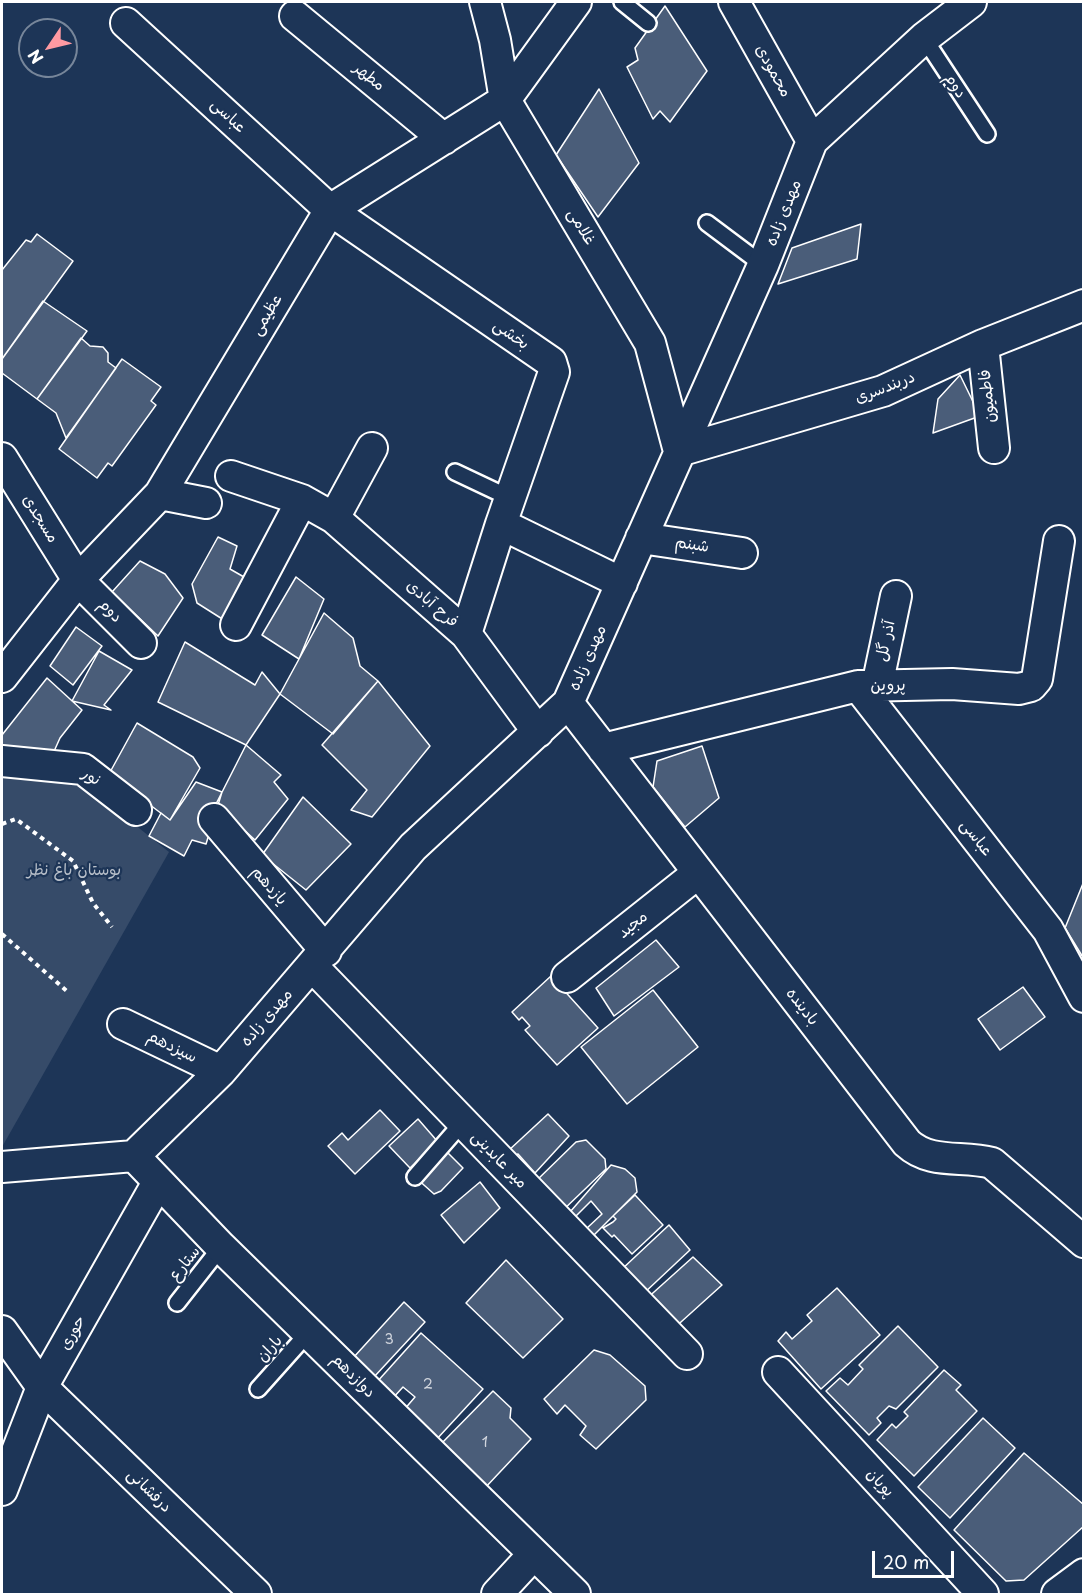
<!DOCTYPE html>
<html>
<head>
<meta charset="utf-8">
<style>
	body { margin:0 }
	#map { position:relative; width:1085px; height:1596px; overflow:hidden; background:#1d3557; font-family:"Playpen Sans",sans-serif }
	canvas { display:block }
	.frame { position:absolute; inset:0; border:3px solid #fff; pointer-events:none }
	.north { position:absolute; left:18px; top:18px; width:60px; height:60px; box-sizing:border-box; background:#1d3557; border:2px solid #77869a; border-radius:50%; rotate:235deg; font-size:16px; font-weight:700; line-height:24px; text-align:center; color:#fff }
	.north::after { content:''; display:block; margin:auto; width:21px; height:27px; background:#ff9aa2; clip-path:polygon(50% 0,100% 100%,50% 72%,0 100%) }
	.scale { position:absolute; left:872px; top:1551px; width:82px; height:27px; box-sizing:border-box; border:3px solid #fff; border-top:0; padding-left:8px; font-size:18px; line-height:21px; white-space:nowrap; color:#fff; -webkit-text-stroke:4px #1d3557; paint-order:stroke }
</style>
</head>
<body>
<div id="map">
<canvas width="1085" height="1596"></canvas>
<div class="frame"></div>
<div class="north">N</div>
<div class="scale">20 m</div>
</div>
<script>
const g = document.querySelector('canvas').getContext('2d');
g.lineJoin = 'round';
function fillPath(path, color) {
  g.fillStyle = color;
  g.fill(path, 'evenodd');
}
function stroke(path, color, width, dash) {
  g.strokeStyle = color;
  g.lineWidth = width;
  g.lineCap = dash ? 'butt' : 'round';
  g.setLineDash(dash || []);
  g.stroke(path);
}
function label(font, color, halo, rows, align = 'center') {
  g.font = font + ' "Playpen Sans","Playpen Sans Arabic",sans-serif';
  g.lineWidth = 4.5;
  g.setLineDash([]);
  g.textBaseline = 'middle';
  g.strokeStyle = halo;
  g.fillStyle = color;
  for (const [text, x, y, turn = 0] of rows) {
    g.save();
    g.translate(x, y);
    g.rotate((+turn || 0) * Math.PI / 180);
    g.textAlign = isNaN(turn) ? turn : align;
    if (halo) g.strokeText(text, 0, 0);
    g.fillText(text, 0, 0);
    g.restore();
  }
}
fillPath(new Path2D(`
	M 2,773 L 80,781 L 169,852 L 2,1147 Z`), '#364b69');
const building = new Path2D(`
	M 665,6 L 707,71 L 670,122 L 660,111 L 653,119 L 627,67 L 638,60 L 635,48 Z
	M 599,89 L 639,163 L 598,217 L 556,155 Z
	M 861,224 L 857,259 L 778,284 L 792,248 Z
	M 37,234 L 73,261 L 2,359 L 2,270 L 26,240 L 31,242 Z
	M 43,301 L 87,331 L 37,399 L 2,373 L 2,359 Z
	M 81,338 L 90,346 L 103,347 L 108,353 L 108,362 L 116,368 L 66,438 L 56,413 L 37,399 Z
	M 122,359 L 161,387 L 151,401 L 156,405 L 112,466 L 108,463 L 97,478 L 59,449 Z
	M 960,375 L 980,416 L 933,433 L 938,399 Z
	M 218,537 L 237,546 L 230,569 L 251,581 L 227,622 L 197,603 L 192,584 Z
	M 140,561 L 165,574 L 183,598 L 158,636 L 112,592 Z
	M 296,577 L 324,599 L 299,659 L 262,635 Z
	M 324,613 L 353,638 L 360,666 L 378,681 L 333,734 L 280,694 Z
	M 76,627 L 102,646 L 73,685 L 50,666 Z
	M 185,642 L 255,685 L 262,672 L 280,694 L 246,745 L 158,702 Z
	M 99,651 L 132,670 L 104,705 L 111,710 L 72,701 Z
	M 47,678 L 82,710 L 60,738 L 51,758 L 2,750 L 2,735 Z
	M 378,681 L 430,746 L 372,817 L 351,810 L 367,790 L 322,745 Z
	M 137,723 L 193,757 L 200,768 L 170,820 L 109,774 Z
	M 246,745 L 281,775 L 274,782 L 288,799 L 255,840 L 216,804 Z
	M 702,746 L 719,798 L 685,827 L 653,787 L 657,761 Z
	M 196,782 L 222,792 L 206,844 L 192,840 L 184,856 L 149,836 L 161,813 L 170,820 Z
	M 303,797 L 351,844 L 306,890 L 262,855 Z
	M 1084,881 L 1084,959 L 1065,928 Z
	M 656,940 L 679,967 L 614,1016 L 596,988 Z
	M 551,976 L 598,1028 L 557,1065 L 525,1030 L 530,1026 L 522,1017 L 519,1020 L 512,1012 Z
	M 1023,987 L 1045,1017 L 1000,1050 L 978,1019 Z
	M 653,990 L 698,1047 L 627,1104 L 581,1047 Z
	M 380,1110 L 400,1131 L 355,1174 L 328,1146 L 342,1133 L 348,1140 Z
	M 548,1114 L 569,1136 L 535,1173 L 518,1154 L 512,1157 L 508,1151 Z
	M 418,1119 L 438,1142 L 410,1168 L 389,1146 Z
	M 586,1140 L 605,1159 L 606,1169 L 560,1213 L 535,1182 L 576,1142 Z
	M 443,1148 L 463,1168 L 441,1191 L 434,1194 L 415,1177 Z
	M 611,1165 L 625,1169 L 635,1178 L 637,1192 L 593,1236 L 586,1229 L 602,1214 L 591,1201 L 574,1218 L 570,1212 Z
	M 480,1182 L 500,1208 L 464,1243 L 441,1215 Z
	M 635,1195 L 663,1225 L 632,1254 L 614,1235 L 612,1237 L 603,1228 L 613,1222 L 616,1219 L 613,1216 Z
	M 669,1225 L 690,1250 L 642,1295 L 621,1270 Z
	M 693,1257 L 722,1285 L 671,1331 L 644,1301 Z
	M 506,1260 L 563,1319 L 523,1358 L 466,1303 Z
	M 837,1288 L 880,1335 L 821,1389 L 778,1341 L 786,1332 L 792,1339 L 812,1321 L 807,1315 Z
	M 404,1302 L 425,1322 L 374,1377 L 353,1358 Z
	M 898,1326 L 938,1367 L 896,1409 L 889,1406 L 877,1418 L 881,1423 L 869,1435 L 826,1391 L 840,1378 L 848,1385 L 863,1369 L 859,1365 Z
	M 421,1333 L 483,1389 L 435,1441 L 403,1411 L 415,1397 L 403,1387 L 393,1398 L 376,1383 Z
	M 594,1350 L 610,1355 L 645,1386 L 646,1400 L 596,1449 L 580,1435 L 586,1426 L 565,1405 L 557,1414 L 544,1399 Z
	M 944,1370 L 961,1385 L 956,1390 L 977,1411 L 914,1476 L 877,1440 L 892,1424 L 896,1428 L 908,1416 L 904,1412 Z
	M 493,1391 L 511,1408 L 510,1418 L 531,1439 L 484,1489 L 439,1446 Z
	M 983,1418 L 1015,1448 L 950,1518 L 918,1487 Z
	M 1024,1453 L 1084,1505 L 1084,1526 L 1024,1580 L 1006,1581 L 954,1530 Z`);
fillPath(building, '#4a5d79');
stroke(building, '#fff', 1.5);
const lane = new Path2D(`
	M 622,2 L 648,23
	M 924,38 L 987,134
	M 707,223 L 763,265
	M 455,472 L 510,498
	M 415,1177 L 463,1122
	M 177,1303 L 221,1247
	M 258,1389 L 308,1333`);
const street = new Path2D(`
	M 485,2 L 495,40 L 505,100 L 650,343 L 679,451
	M 734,2 L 812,141
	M 295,16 L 444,139
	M 126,23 L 330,210 L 551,362 L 554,372 L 501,524 L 466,634
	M 983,345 L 994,448
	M 679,451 L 883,391 L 983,345 L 1084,305
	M 2,458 L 78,580 L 141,643
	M 231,476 L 302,500 L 334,518 L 466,634 L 538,732
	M 160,494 L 206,503
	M 334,518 L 372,448
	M 501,524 L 622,583
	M 641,538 L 742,553
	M 236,625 L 302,500
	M 2,677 L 78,580 L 160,494 L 330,210 L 505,100 L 576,2
	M 858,686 L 1048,930 L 1084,997
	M 877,686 L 896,596
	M 568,703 L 907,1143 C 931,1165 962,1155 992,1163 L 1084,1242
	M 603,749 L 858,686 L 952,684 L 1019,689 L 1031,686 L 1037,679 L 1059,541
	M 2,761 L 83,769 L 136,810
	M 214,819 L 326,951
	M 312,966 L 687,1354
	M 567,977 L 698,873
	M 123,1024 L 221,1071
	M 134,1156 L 221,1247 L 575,1594
	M 2,1167 L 134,1156 L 221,1071 L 413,847 L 568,703 L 763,265 L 812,141 L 924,38 L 971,2
	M 2,1331 L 42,1387 L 256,1594
	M 778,1372 L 983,1594
	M 2,1490 L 42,1387 L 157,1184
	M 497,1594 L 533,1555
	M 1057,1594 L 1084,1574`);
stroke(lane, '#fff', 20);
stroke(street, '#fff', 34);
stroke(new Path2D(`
	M 2,824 L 16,819 L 73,861 L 93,903 L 112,927
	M 2,934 L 69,993`), '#fff', 4, [4.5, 4.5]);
stroke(lane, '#1d3557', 15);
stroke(street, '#1d3557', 30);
label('14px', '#d2d6de', null, [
	["3",389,1340],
	["2",428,1385],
	["1",485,1443]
]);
label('16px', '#fff', '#1d3557', [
	["محمودی",773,71,61],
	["مطهر",369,77,39],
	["دوم",955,86,57],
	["عباسی",228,116,43],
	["مهدی زاده",784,213,-68],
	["غلامی",581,227,59],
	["عظیمی",267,315,-59],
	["بخشی",511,335,35],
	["دربندسری",885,388,-21],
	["فاطمیون",988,396,-96],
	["مسجدی",40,519,58],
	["شبنم",692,545,9],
	["فرح آبادی",432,604,41],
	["دوم",110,611,45],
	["آذر گل",886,641,-78],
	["مهدی زاده",588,658,-66],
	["پروین",888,686,-1],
	["نور",91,777,31],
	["عباسی",976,838,52],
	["یازدهم",269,886,49],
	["مجید",633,925,-39],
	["بادینده",802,1007,52],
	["مهدی زاده",267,1018,-49],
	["سیزدهم",172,1047,26],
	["میر عابدینی",499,1160,46],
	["ستارع",185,1264,-52],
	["حوری",73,1333,-61],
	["باران",270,1349,-48],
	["دوازدهم",353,1376,45],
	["پویان",880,1483,47],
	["درفشانی",149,1491,44]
]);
label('16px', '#b9c0ca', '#1d3557', [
	["بوستان باغ نظر",74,871]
]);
</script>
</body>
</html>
